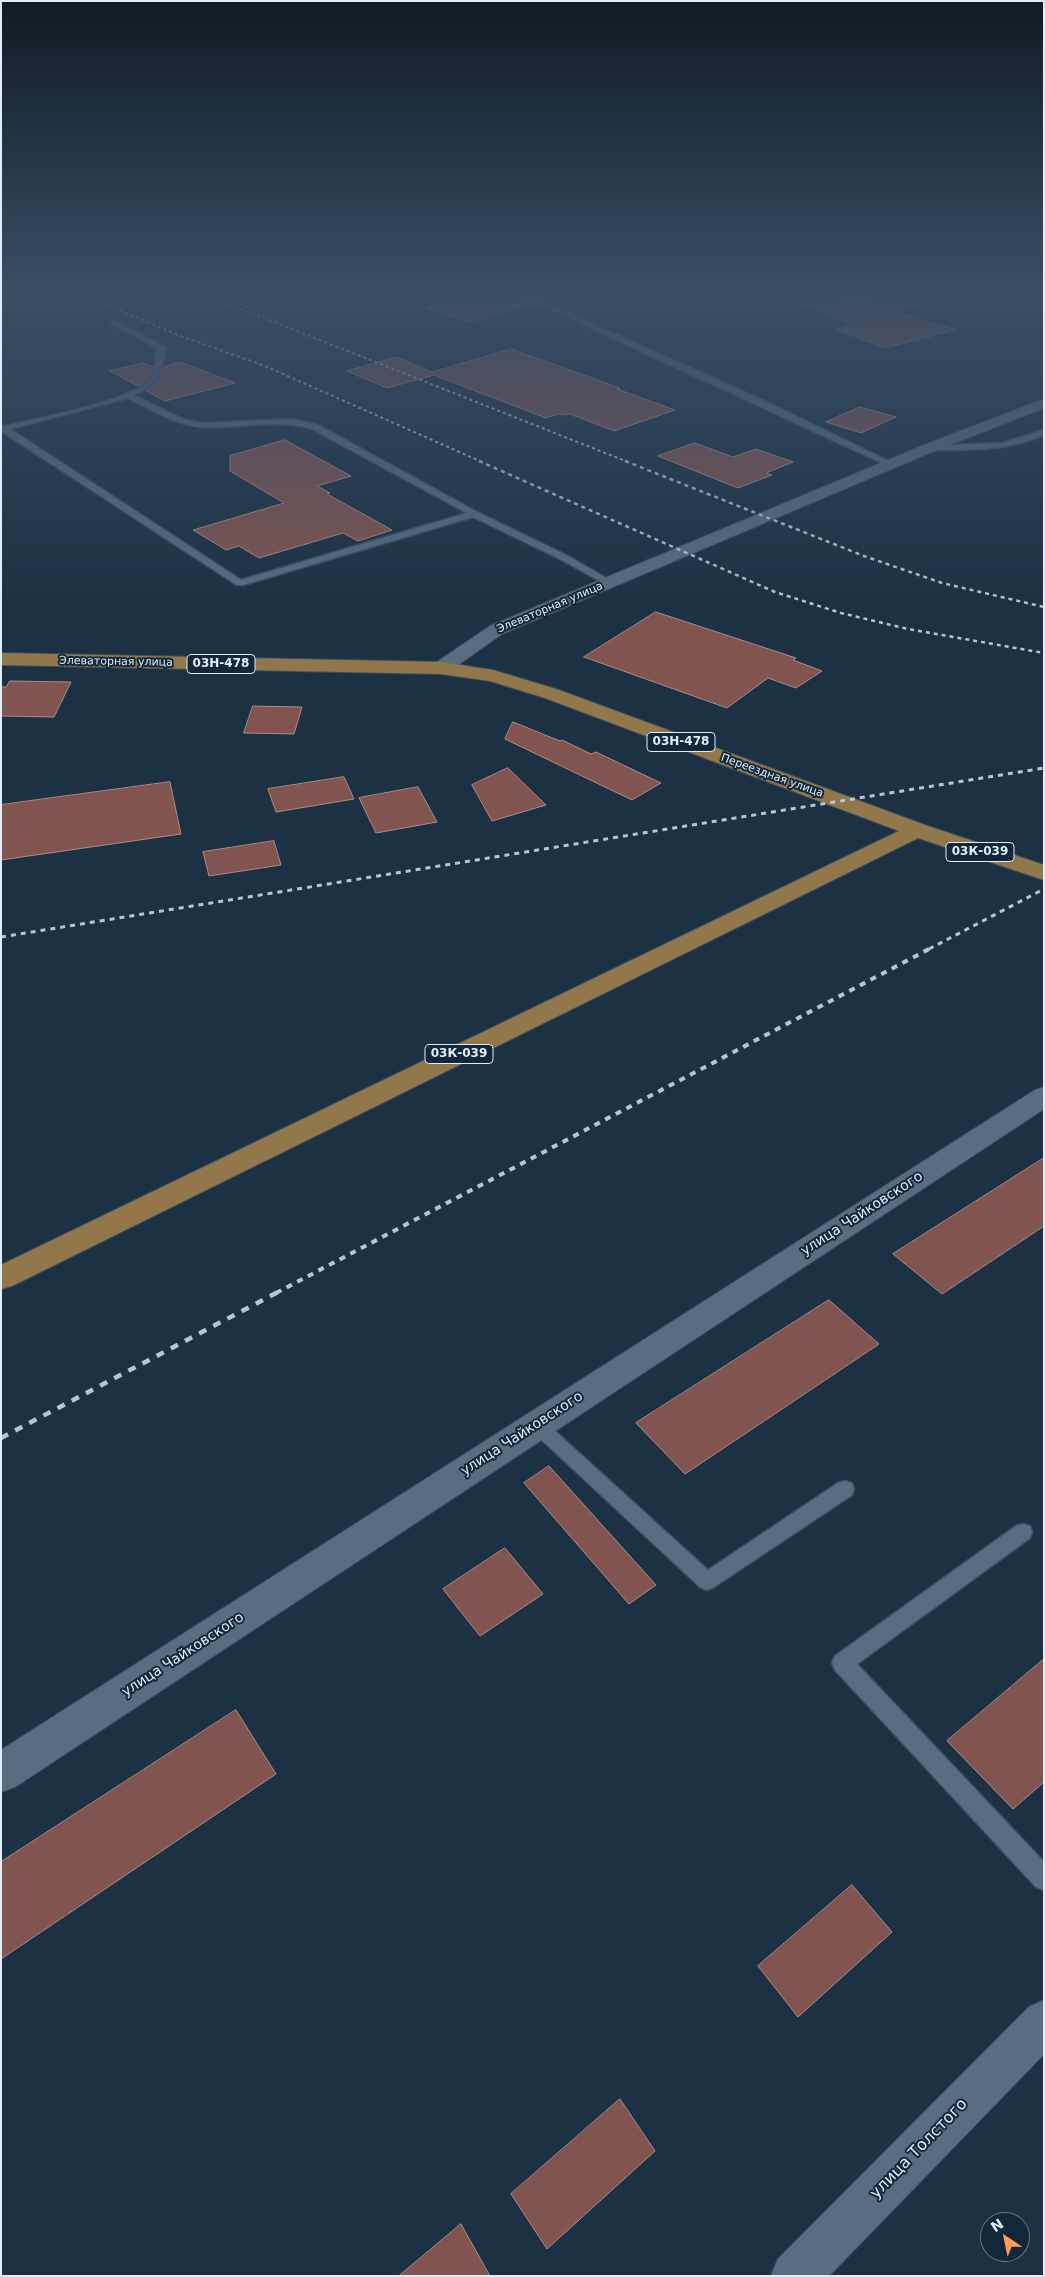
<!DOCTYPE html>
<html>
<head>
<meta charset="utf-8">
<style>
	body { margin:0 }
	#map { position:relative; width:1045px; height:2277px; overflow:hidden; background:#1c3143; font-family:"DejaVu Sans",sans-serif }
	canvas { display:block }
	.frame { position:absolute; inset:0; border:2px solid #e1eefa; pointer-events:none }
	.north { position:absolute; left:980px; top:2212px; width:50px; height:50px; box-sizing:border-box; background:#122739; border:1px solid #657786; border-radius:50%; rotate:326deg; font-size:14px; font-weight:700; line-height:20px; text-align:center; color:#e1eefa }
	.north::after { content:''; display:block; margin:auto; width:18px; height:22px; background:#ff9b5a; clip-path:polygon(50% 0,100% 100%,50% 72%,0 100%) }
</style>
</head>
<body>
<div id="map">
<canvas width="1045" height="2277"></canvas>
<div class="frame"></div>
<div class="north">N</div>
</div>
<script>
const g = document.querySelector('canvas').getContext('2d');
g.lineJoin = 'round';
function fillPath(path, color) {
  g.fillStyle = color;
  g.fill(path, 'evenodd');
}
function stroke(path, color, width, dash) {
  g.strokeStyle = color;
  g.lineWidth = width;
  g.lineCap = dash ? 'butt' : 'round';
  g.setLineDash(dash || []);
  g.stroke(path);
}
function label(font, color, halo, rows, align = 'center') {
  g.font = font + ' "DejaVu Sans",sans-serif';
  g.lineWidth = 4;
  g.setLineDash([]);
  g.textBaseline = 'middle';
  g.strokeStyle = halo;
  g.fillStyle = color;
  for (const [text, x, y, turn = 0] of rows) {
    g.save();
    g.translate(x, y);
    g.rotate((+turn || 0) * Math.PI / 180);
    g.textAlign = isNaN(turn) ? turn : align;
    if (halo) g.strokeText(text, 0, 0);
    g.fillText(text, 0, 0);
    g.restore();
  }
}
const building = new Path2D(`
	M 423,291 L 509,291 L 535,304 L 469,322 L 427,308 L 446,303 L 423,294 Z
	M 526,291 L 553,291 L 554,299 L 546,301 Z
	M 779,291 L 869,291 L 841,304 L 848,308 L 887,291 L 947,291 L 947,294 L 898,312 L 955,330 L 885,348 L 836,329 L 853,325 L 778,295 Z
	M 511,349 L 620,388 L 617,389 L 675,410 L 614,431 L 570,414 L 564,415 L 559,414 L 546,418 L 434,375 L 387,388 L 347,371 L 396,357 L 432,372 Z
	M 180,362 L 235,383 L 165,401 L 146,391 L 156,383 L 164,367 Z
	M 144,363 L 153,367 L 153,369 L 148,380 L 138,386 L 110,371 Z
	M 860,407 L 896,417 L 861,433 L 826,422 Z
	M 285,440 L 351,476 L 317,486 L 330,493 L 327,494 L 392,530 L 358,541 L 343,533 L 259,558 L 239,546 L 226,550 L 193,530 L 284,503 L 230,471 L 230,456 Z
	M 695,443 L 733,457 L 756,449 L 793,462 L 766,473 L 772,475 L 738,488 L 658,456 Z
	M 656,612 L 796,658 L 793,660 L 822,671 L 796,688 L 768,678 L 727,708 L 584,657 Z
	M 10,681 L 71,682 L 54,717 L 1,716 L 1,687 L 6,687 Z
	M 253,706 L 302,707 L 294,734 L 244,733 Z
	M 513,722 L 560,741 L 562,740 L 591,754 L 596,752 L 661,783 L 632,800 L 505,739 Z
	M 508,768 L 546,805 L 492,821 L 472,785 Z
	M 344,777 L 354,799 L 276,812 L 268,789 Z
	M 170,782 L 181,834 L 1,860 L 1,805 Z
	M 418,787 L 437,822 L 376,833 L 359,798 Z
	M 274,841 L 281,865 L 209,876 L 203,852 Z
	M 1044,1158 L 1044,1226 L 942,1294 L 893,1254 Z
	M 829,1300 L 879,1344 L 685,1474 L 636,1423 Z
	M 549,1466 L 656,1585 L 629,1604 L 524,1483 Z
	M 505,1548 L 543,1594 L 480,1636 L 443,1589 Z
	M 1044,1659 L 1044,1782 L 1013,1809 L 947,1741 Z
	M 236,1710 L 276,1774 L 1,1959 L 1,1862 Z
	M 852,1885 L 892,1932 L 798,2017 L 758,1966 Z
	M 620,2099 L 655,2151 L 547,2249 L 511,2194 Z
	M 461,2224 L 490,2276 L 399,2276 Z`);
fillPath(building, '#815450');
stroke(building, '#ae8b87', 1);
const lane = new Path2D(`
	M 511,291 L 520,291 L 769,403 L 895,464 L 888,466 Z
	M 875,291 L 885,291 L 848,306 L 843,305 Z
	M 111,321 L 115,321 L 165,347 C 162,373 159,385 134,395 L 185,420 L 204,423 L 293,419 L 318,425 L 477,512 L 566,555 L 615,583 L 610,586 L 607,585 L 560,559 L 473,517 L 243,585 L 237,585 L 1,431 L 1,425 L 4,426 C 35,419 129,401 149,381 C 156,373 156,358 157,348 L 111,323 ZM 128,398 C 152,410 176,426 204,427 C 241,429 275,418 312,429 L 467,513 L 241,580 L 10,429 Z
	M 1044,430 L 1044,435 C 1007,451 969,450 929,450 L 925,448 L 929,446 L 1002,443 Z
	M 537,1418 L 543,1420 L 708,1570 L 838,1483 L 845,1481 L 852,1483 L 854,1489 L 852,1495 L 714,1587 L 707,1590 L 700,1587 L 531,1430 L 528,1425 L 531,1420 Z
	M 1023,1524 L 1030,1526 L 1032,1532 L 1030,1538 L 857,1664 L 1044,1862 L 1044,1890 L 1036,1887 L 835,1670 L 832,1663 L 835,1656 L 1016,1526 Z`);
const street = new Path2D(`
	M 1044,399 L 1044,408 L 934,451 L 502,634 L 448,672 L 441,674 L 434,672 L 432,668 L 434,664 L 490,626 L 924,445 Z
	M 1044,1087 L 1044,1109 L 15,1787 L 1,1792 L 1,1750 L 1035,1090 Z
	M 1044,2000 L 1044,2054 L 829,2276 L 771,2276 L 778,2259 L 1029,2007 Z`);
const primary = new Path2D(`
	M 1,653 L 441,662 L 493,670 L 559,690 L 925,825 L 1044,865 L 1044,880 L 918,838 L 12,1286 L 1,1289 L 1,1265 L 899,831 L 545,698 L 490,681 L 441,674 L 1,665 Z`);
stroke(lane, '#3d505f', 3);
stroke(street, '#3d505f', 2);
stroke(primary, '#3d505f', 2);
fillPath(lane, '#566d82');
fillPath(street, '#566d82');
fillPath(primary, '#92774b');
stroke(new Path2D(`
	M 196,291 L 628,462
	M 221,291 L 244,305
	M 103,303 L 178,335 L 265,366 L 482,462`), '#b7c6d3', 2, [3, 3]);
stroke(new Path2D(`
	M 479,461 L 775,592 L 841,613 L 908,629 L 1044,653
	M 625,461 L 864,556 L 942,583 L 1044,607`), '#b7c6d3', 2.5, [4, 4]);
stroke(new Path2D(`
	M 1,937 L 1044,768
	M 929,949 L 1044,889`), '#b7c6d3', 3, [5, 5]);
stroke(new Path2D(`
	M 276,1293 L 931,948`), '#b7c6d3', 4, [6, 6]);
stroke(new Path2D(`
	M 1,1438 L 278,1292`), '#b7c6d3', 4.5, [8, 8]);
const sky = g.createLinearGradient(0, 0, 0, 610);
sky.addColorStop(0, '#0f1b25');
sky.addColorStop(0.48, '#3a4e66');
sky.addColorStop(1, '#3a4e6600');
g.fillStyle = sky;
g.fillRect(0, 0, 1045, 610);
label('11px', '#e1eefa', '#122739', [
	["Элеваторная улица",550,608,-23],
	["Элеваторная улица",116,662,1],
	["Переездная улица",772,776,20]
]);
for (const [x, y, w] of [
	[221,664,68],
	[681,742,68],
	[980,852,68],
	[459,1054,68]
]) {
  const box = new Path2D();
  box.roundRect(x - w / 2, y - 9.5, w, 19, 4);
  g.fillStyle = '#122739';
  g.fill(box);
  stroke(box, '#e1eefa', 1);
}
label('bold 12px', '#e1eefa', null, [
	["03Н-478",221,664],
	["03Н-478",681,742],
	["03К-039",980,852],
	["03К-039",459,1054]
]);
label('14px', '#e1eefa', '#122739', [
	["улица Чайковского",862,1214,-33],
	["улица Чайковского",522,1434,-33],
	["улица Чайковского",183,1655,-33]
]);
label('16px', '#e1eefa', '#122739', [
	["улица Толстого",919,2149,-46]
]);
</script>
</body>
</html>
